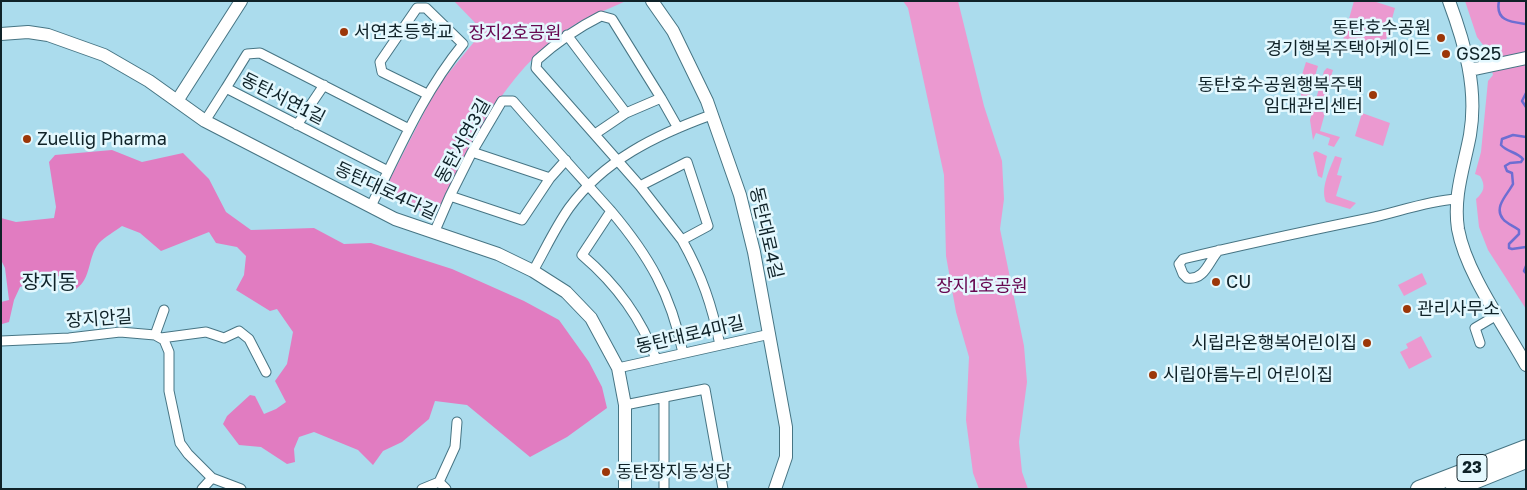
<!DOCTYPE html>
<html>
<head>
<meta charset="utf-8">
<style>
	body { margin:0 }
	#map { position:relative; width:1527px; height:490px; overflow:hidden; background:#abdced; font-family:"Golos Text",sans-serif }
	canvas { display:block }
	.frame { position:absolute; inset:0; border:2px solid #0f2228; pointer-events:none }
</style>
</head>
<body>
<div id="map">
<canvas width="1527" height="490"></canvas>
<div class="frame"></div>
</div>
<script>
const g = document.querySelector('canvas').getContext('2d');
g.lineJoin = 'round';
function fillPath(path, color) {
  g.fillStyle = color;
  g.fill(path, 'evenodd');
}
function stroke(path, color, width, dash) {
  g.strokeStyle = color;
  g.lineWidth = width;
  g.lineCap = dash ? 'butt' : 'round';
  g.setLineDash(dash || []);
  g.stroke(path);
}
function label(font, color, halo, rows, align = 'center') {
  g.font = font + ' "Golos Text","Noto Sans KR",sans-serif';
  g.lineWidth = 5;
  g.setLineDash([]);
  g.textBaseline = 'middle';
  g.strokeStyle = halo;
  g.fillStyle = color;
  for (const [text, x, y, turn = 0] of rows) {
    g.save();
    g.translate(x, y);
    g.rotate((+turn || 0) * Math.PI / 180);
    g.textAlign = isNaN(turn) ? turn : align;
    if (halo) g.strokeText(text, 0, 0);
    g.fillText(text, 0, 0);
    g.restore();
  }
}
fillPath(new Path2D(`
	M 454,1 L 626,1 C 607,10 585,17 568,29 C 503,74 472,143 438,210 L 432,216 L 388,197 L 385,189 L 437,87 L 483,31 Z
	M 903,1 L 958,1 L 984,106 L 1002,161 L 1004,199 L 1000,229 L 1024,346 L 1027,382 L 1019,442 L 1022,472 L 1028,489 L 979,489 L 973,473 L 966,420 L 969,357 L 956,312 L 946,256 L 944,175 L 908,8 Z
	M 1354,1 L 1373,1 L 1395,8 L 1383,51 L 1343,40 Z
	M 1465,1 L 1526,1 L 1526,309 L 1488,250 L 1479,227 L 1476,199 C 1484,192 1486,186 1480,176 L 1475,174 L 1481,152 L 1488,81 L 1493,75 L 1487,50 L 1477,37 Z
	M 1306,62 L 1318,66 L 1306,107 L 1303,106 L 1299,84 Z
	M 1327,68 L 1333,70 L 1320,111 L 1325,113 L 1320,131 L 1340,137 L 1334,147 L 1328,145 L 1330,138 L 1316,133 L 1313,140 L 1310,120 L 1324,71 Z
	M 1362,113 L 1390,123 L 1383,146 L 1355,136 Z
	M 1316,151 L 1327,156 L 1322,178 L 1318,176 L 1313,153 Z
	M 1335,156 L 1342,158 L 1337,175 L 1342,176 L 1336,196 L 1356,203 L 1350,209 L 1326,202 C 1320,188 1330,169 1335,156 Z
	M 1422,273 L 1427,284 L 1404,296 L 1398,285 Z
	M 1421,336 L 1432,357 L 1409,369 L 1400,352 L 1408,348 L 1406,344 Z`), '#eb99d0');
fillPath(new Path2D(`
	M 112,150 L 142,162 L 183,153 L 209,179 L 226,212 L 251,230 L 314,228 L 344,244 L 371,243 L 452,269 L 524,301 L 559,320 L 589,362 L 602,387 L 607,408 L 567,437 L 530,457 L 467,405 L 435,401 L 429,419 L 402,442 L 383,451 L 373,465 L 358,450 L 314,432 L 299,437 L 294,449 L 295,462 L 287,464 L 261,447 L 239,445 L 223,424 L 227,416 L 250,395 L 255,396 L 264,414 L 276,409 L 286,402 L 275,381 L 287,364 L 293,332 L 277,309 L 270,311 L 236,290 L 244,275 L 246,256 L 237,247 L 216,243 L 209,232 L 161,251 L 140,233 L 122,226 C 115,231 105,237 99,243 C 87,258 92,278 76,289 L 54,273 L 20,287 L 14,300 L 9,322 L 2,324 L 1,302 L 9,300 L 5,268 L 1,260 L 1,218 L 16,222 L 54,218 L 56,207 L 49,162 L 55,155 Z`), '#e17cc1');
stroke(new Path2D(`
	M 1499,1 C 1495,21 1511,22 1526,24
	M 1526,93 L 1522,101 L 1526,107
	M 1526,137 L 1513,135 L 1502,139 L 1501,145 C 1507,152 1517,152 1523,159 L 1521,162 L 1510,163 L 1505,166 L 1507,171 L 1512,173 L 1513,184 C 1508,194 1493,207 1503,219 C 1507,224 1514,226 1519,230 L 1519,234 L 1509,244 L 1509,248 L 1512,249 L 1526,247
	M 1526,266 L 1524,271 L 1526,273`), '#6d6ed2', 2.5);
const street = new Path2D(`
	M 567,35 L 626,113
	M 661,98 L 678,128
	M 205,121 L 226,88
	M 297,125 L 324,85
	M 595,134 L 626,113 L 661,98 L 612,19 L 601,16 C 577,28 557,42 537,60 L 536,68 L 640,186
	M 472,152 L 550,178
	M 566,160 L 550,178 L 522,220 L 450,196 L 472,152 L 502,101 L 513,101 C 545,138 578,174 611,211
	M 388,171 L 226,88 L 247,54 L 260,53 L 409,129
	M 371,206 C 399,150 423,93 463,44 L 426,8 L 417,8 L 380,62 L 382,72 L 427,94
	M 434,233 L 450,196
	M 682,240 L 640,186 L 687,162 L 708,226 L 682,240 C 702,276 712,305 720,345
	M 1219,250 C 1209,260 1205,281 1187,278 L 1183,274 L 1179,264 L 1183,259 C 1245,244 1307,231 1370,218 C 1398,212 1427,201 1456,199
	M 533,271 C 545,250 555,228 569,208 C 604,160 656,135 711,115
	M 155,335 L 164,310
	M 161,338 L 206,332 L 224,338 L 239,331 L 249,339 L 266,372
	M 1,341 L 69,338 L 120,332 L 155,335 L 164,340 L 169,352 L 169,391 L 180,443 L 188,454 L 212,478 L 241,489
	M 1480,343 L 1475,328 L 1497,315
	M 656,359 C 641,317 616,284 582,255 L 611,211 C 649,256 671,294 683,353
	M 618,368 L 770,334
	M 625,405 L 705,389 L 723,489
	M 439,482 L 455,447 L 457,422
	M 202,489 L 212,478
	M 422,489 L 439,482 L 446,489
	M 664,489 L 664,398`);
const secondary = new Path2D(`
	M 652,1 L 673,31 L 707,101 L 740,195 L 754,252 L 786,427 L 786,457 L 775,489
	M 1449,1 C 1465,44 1478,89 1470,135 C 1464,167 1453,196 1458,229 C 1466,273 1504,325 1526,365
	M 1,34 L 28,32 L 48,35 L 104,55 L 149,81 L 205,121 L 395,219 L 498,254 L 533,271 L 566,292 L 591,318 L 618,368 L 625,405 L 625,489
	M 1470,70 L 1526,58
	M 177,101 L 241,1`);
const highway = new Path2D(`
	M 1419,489 L 1526,448
	M 1454,489 L 1526,460`);
stroke(street, '#477584', 11);
stroke(secondary, '#477584', 14);
stroke(highway, '#477584', 18);
stroke(street, '#fff', 9);
stroke(secondary, '#fff', 12);
stroke(highway, '#fff', 16);
for (const [x, y, r, color] of [
	[344,32,5,"#9c3709"],
	[1441,38,5,"#9c3709"],
	[1446,54,5,"#9c3709"],
	[1373,95,5,"#9c3709"],
	[27,139,5,"#9c3709"],
	[1216,282,5,"#9c3709"],
	[1407,309,5,"#9c3709"],
	[1367,343,5,"#9c3709"],
	[1153,375,5,"#9c3709"],
	[606,472,5,"#9c3709"]
]) {
  const dot = new Path2D();
  dot.arc(x, y, r, 0, 2 * Math.PI);
  g.fillStyle = color;
  g.fill(dot);
  stroke(dot, '#e4f8fe', 2);
}
for (const [x, y, w] of [
	[1472,468,30]
]) {
  const box = new Path2D();
  box.roundRect(x - w / 2, y - 13.5, w, 27, 4);
  g.fillStyle = '#e4f8fe';
  g.fill(box);
  stroke(box, '#0f2228', 1);
}
label('bold 16px', '#0f2228', null, [
	["23",1472,468]
]);
label('18px', '#0f2228', '#e4f8fe', [
	["동탄호수공원",1431,28,"right"],
	["경기행복주택아케이드",1431,49,"right"],
	["서연초등학교",354,32],
	["GS25",1456,54],
	["동탄호수공원행복주택",1363,85,"right"],
	["임대관리센터",1363,106,"right"],
	["Zuellig Pharma",37,139],
	["CU",1226,282],
	["관리사무소",1417,309],
	["시립라온행복어린이집",1357,343,"right"],
	["시립아름누리 어린이집",1163,375],
	["동탄장지동성당",616,472]
], 'left');
label('18px', '#670851', '#e4f8fe', [
	["장지2호공원",515,33],
	["장지1호공원",982,286]
]);
label('18px', '#0f2228', '#e4f8fe', [
	["동탄서연1길",283,99,27],
	["동탄서연3길",463,141,-61],
	["동탄대로4다길",386,191,25],
	["동탄대로4길",766,233,77],
	["장지안길",99,319,-4],
	["동탄대로4마길",690,335,-13]
]);
label('20px', '#0f2228', '#e4f8fe', [
	["장지동",49,283]
]);
</script>
</body>
</html>
